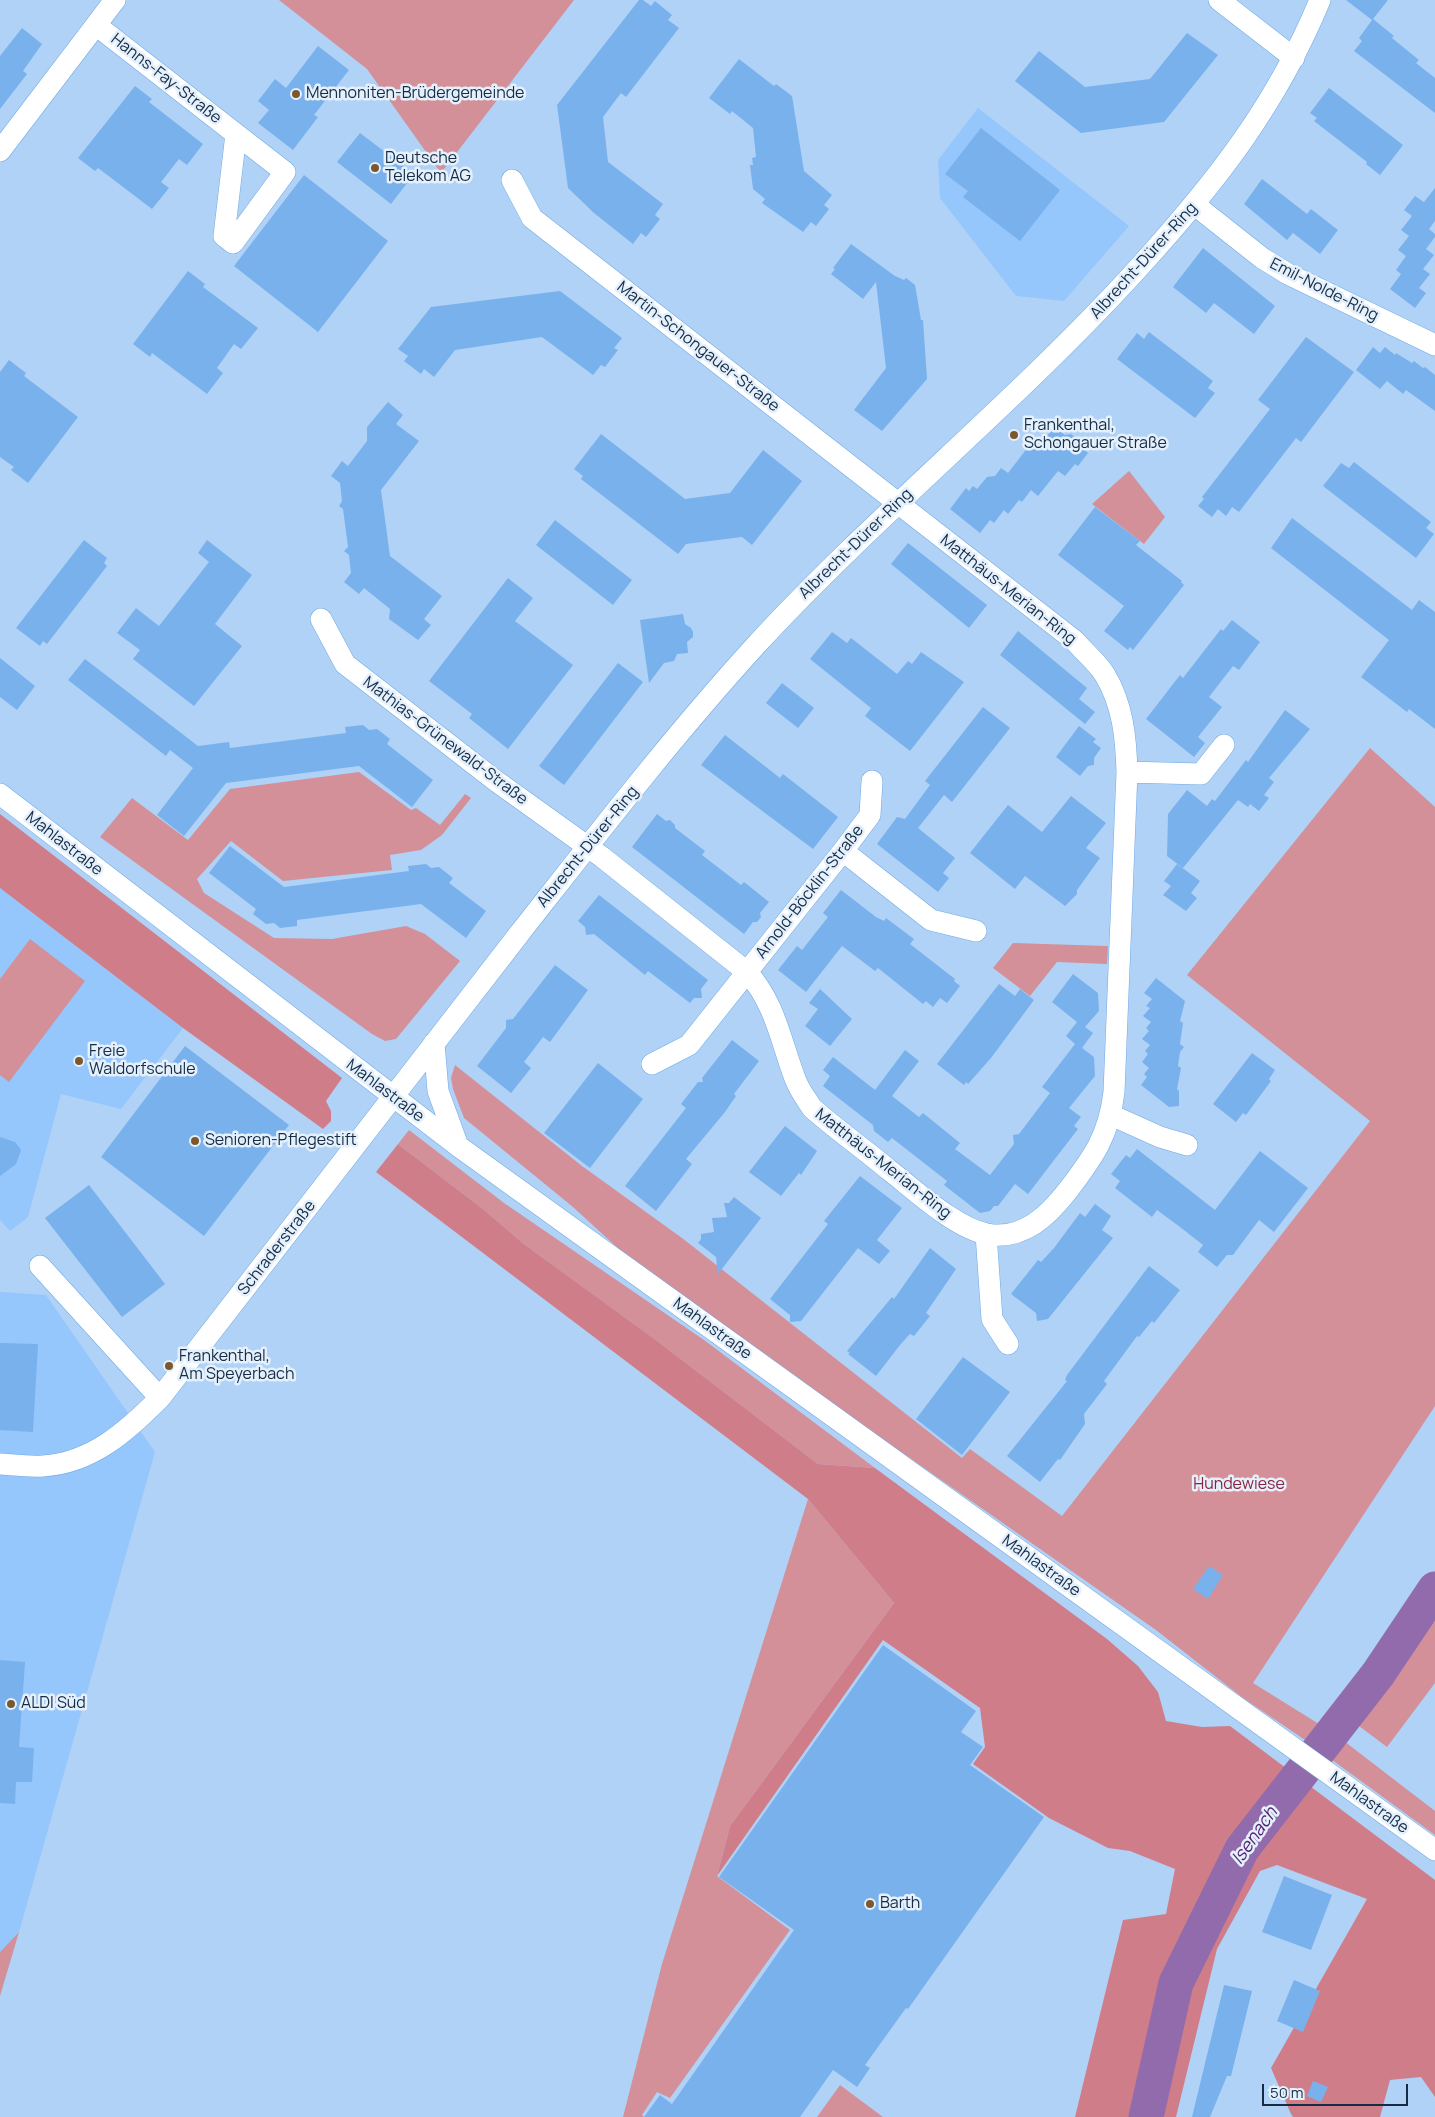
<!DOCTYPE html>
<html>
<head>
<meta charset="utf-8">
<style>
	body { margin:0 }
	#map { position:relative; width:1435px; height:2117px; overflow:hidden; background:#b0d2f7; font-family:Manrope,sans-serif }
	canvas { display:block }
	.scale { position:absolute; left:1262px; top:2084px; width:146px; height:22px; box-sizing:border-box; border:2px solid #152c44; border-top:0; padding-left:6px; font-size:15px; line-height:18px; white-space:nowrap; color:#152c44; -webkit-text-stroke:4px #e5f0fd; paint-order:stroke }
</style>
</head>
<body>
<div id="map">
<canvas width="1435" height="2117"></canvas>
<div class="scale">50 m</div>
</div>
<script>
const g = document.querySelector('canvas').getContext('2d');
g.lineJoin = 'round';
function fillPath(path, color) {
  g.fillStyle = color;
  g.fill(path, 'evenodd');
}
function stroke(path, color, width, dash) {
  g.strokeStyle = color;
  g.lineWidth = width;
  g.lineCap = dash ? 'butt' : 'round';
  g.setLineDash(dash || []);
  g.stroke(path);
}
function label(font, color, halo, rows, align = 'center') {
  g.font = font + ' Manrope,sans-serif';
  g.lineWidth = 5;
  g.setLineDash([]);
  g.textBaseline = 'middle';
  g.strokeStyle = halo;
  g.fillStyle = color;
  for (const [text, x, y, turn = 0] of rows) {
    g.save();
    g.translate(x, y);
    g.rotate((+turn || 0) * Math.PI / 180);
    g.textAlign = isNaN(turn) ? turn : align;
    if (halo) g.strokeText(text, 0, 0);
    g.fillText(text, 0, 0);
    g.restore();
  }
}
fillPath(new Path2D(`
	M 978,108 L 1129,226 L 1064,301 L 1016,296 L 940,198 L 938,160 Z
	M 0,888 L 183,1028 L 121,1109 L 61,1094 L 28,1217 L 10,1231 L 0,1220 Z
	M 0,1292 L 46,1295 L 155,1452 L 19,1932 L 0,1952 Z`), '#95c6fc');
fillPath(new Path2D(`
	M 279,0 L 574,0 L 441,173 L 367,69 Z
	M 1129,471 L 1165,517 L 1144,544 L 1092,504 Z
	M 1370,748 L 1435,807 L 1435,1406 L 1253,1683 L 1327,1729 L 1314,1746 L 1243,1698 L 1156,1630 L 801,1382 L 633,1262 L 573,1207 L 464,1118 L 453,1089 L 451,1078 L 455,1065 L 582,1166 L 682,1238 L 962,1458 L 970,1449 L 1062,1516 L 1370,1121 L 1187,975 Z
	M 359,772 L 411,810 L 416,808 L 440,825 L 465,794 L 471,798 L 442,835 L 421,850 L 390,855 L 392,870 L 283,881 L 231,841 L 197,879 L 204,893 L 274,938 L 332,939 L 406,926 L 425,934 L 460,961 L 396,1039 L 385,1041 L 372,1034 L 100,837 L 132,798 L 188,840 L 230,789 Z
	M 30,939 L 85,981 L 9,1082 L 0,1075 L 0,979 Z
	M 1013,943 L 1108,946 L 1107,964 L 1057,962 L 1030,996 L 993,968 Z
	M 409,1130 L 504,1203 L 704,1340 L 875,1468 L 818,1464 L 656,1340 L 524,1244 L 483,1209 L 398,1144 Z
	M 808,1499 L 894,1603 L 730,1826 L 717,1876 L 790,1930 L 670,2098 L 657,2092 L 642,2115 L 644,2117 L 623,2117 L 662,1964 Z
	M 1435,1571 L 1435,1683 L 1387,1747 L 1339,1711 Z
	M 1340,1738 L 1435,1811 L 1435,1835 L 1328,1757 Z
	M 19,1932 L 0,1996 L 0,1952 Z
	M 840,2085 L 883,2117 L 817,2117 Z`), '#d39099');
fillPath(new Path2D(`
	M 0,814 L 342,1078 L 326,1101 L 331,1111 L 331,1121 L 323,1129 L 183,1028 L 0,888 Z
	M 398,1144 L 483,1209 L 524,1244 L 656,1340 L 818,1464 L 875,1468 L 1107,1639 L 1138,1666 L 1158,1692 L 1166,1721 L 1202,1727 L 1230,1726 L 1435,1880 L 1435,2097 L 1421,2077 L 1390,2080 L 1380,2117 L 1293,2117 L 1291,2114 L 1271,2068 L 1367,1899 L 1277,1865 L 1260,1871 L 1217,1949 L 1176,2117 L 1075,2117 L 1123,1920 L 1166,1914 L 1175,1869 L 1130,1851 L 1108,1848 L 1049,1818 L 973,1764 L 985,1747 L 980,1708 L 883,1640 L 717,1876 L 730,1826 L 894,1603 L 808,1499 L 376,1172 Z`), '#d07d8a');
stroke(new Path2D(`
	M 1146,2117 L 1176,1983 L 1242,1849 L 1378,1674 L 1435,1589`), '#916bab', 35);
fillPath(new Path2D(`
	M 639,0 L 643,0 L 651,6 L 655,1 L 672,15 L 668,20 L 679,28 L 626,97 L 621,93 L 603,117 L 608,162 L 663,204 L 655,215 L 660,219 L 646,237 L 641,233 L 633,244 L 594,213 L 568,188 L 557,105 Z
	M 1346,0 L 1388,0 L 1373,19 L 1394,36 L 1392,38 L 1419,60 L 1416,63 L 1435,78 L 1435,113 L 1354,51 L 1362,41 L 1359,38 L 1372,20 Z
	M 22,28 L 42,44 L 23,71 L 27,74 L 0,109 L 0,56 Z
	M 1187,33 L 1218,55 L 1164,122 L 1081,133 L 1015,81 L 1039,51 L 1085,87 L 1150,79 Z
	M 318,46 L 349,70 L 314,115 L 318,117 L 293,150 L 258,123 L 269,110 L 258,101 L 275,79 L 286,88 Z
	M 739,59 L 774,86 L 776,84 L 792,96 L 804,171 L 832,195 L 824,205 L 829,209 L 816,226 L 811,222 L 803,232 L 762,203 L 765,199 L 753,189 L 750,165 L 753,165 L 752,158 L 756,157 L 753,128 L 732,111 L 730,114 L 709,98 Z
	M 135,86 L 152,99 L 149,102 L 203,144 L 187,165 L 179,159 L 161,182 L 169,188 L 152,209 L 98,168 L 95,171 L 78,158 Z
	M 1329,88 L 1403,145 L 1380,175 L 1366,164 L 1367,162 L 1314,121 L 1317,118 L 1310,113 Z
	M 981,128 L 1060,190 L 1020,241 L 963,197 L 968,191 L 945,174 Z
	M 360,133 L 414,174 L 391,204 L 337,162 Z
	M 304,175 L 388,241 L 318,332 L 234,266 Z
	M 1262,179 L 1307,214 L 1311,209 L 1338,230 L 1320,254 L 1293,233 L 1287,240 L 1244,204 Z
	M 1435,188 L 1435,221 L 1429,229 L 1435,234 L 1435,237 L 1426,249 L 1434,255 L 1423,269 L 1430,274 L 1419,288 L 1426,293 L 1415,308 L 1390,289 L 1401,274 L 1396,270 L 1406,256 L 1398,250 L 1409,236 L 1401,230 L 1412,216 L 1404,210 L 1415,196 L 1424,202 Z
	M 851,244 L 895,276 L 904,280 L 906,278 L 915,285 L 921,320 L 923,320 L 927,379 L 882,431 L 854,410 L 886,368 L 876,282 L 863,299 L 831,274 L 835,269 L 833,268 Z
	M 1203,248 L 1275,306 L 1254,334 L 1214,303 L 1206,313 L 1173,287 Z
	M 188,271 L 205,284 L 203,287 L 258,328 L 241,349 L 234,344 L 217,368 L 223,373 L 207,394 L 152,353 L 150,357 L 133,344 Z
	M 560,291 L 622,338 L 614,348 L 618,350 L 605,367 L 601,365 L 593,375 L 542,337 L 455,350 L 434,377 L 424,369 L 421,374 L 404,361 L 408,356 L 398,349 L 431,307 Z
	M 1149,332 L 1213,381 L 1208,388 L 1215,393 L 1195,418 L 1117,359 L 1137,333 L 1144,339 Z
	M 1306,337 L 1354,372 L 1301,442 L 1296,438 L 1239,512 L 1232,507 L 1226,516 L 1218,509 L 1212,517 L 1198,506 L 1204,499 L 1202,497 L 1270,409 L 1258,400 Z
	M 1373,347 L 1380,353 L 1385,347 L 1395,355 L 1396,353 L 1412,363 L 1414,361 L 1423,368 L 1425,367 L 1435,375 L 1435,411 L 1406,390 L 1403,394 L 1387,381 L 1380,389 L 1356,370 Z
	M 9,360 L 26,373 L 24,376 L 78,417 L 28,483 L 11,470 L 14,467 L 0,457 L 0,372 Z
	M 388,402 L 403,415 L 396,424 L 419,441 L 381,490 L 390,556 L 442,596 L 424,619 L 431,625 L 418,640 L 389,619 L 390,609 L 364,588 L 359,594 L 344,582 L 351,573 L 349,555 L 344,551 L 348,547 L 343,509 L 339,506 L 342,501 L 340,483 L 331,476 L 342,461 L 348,466 L 367,441 L 367,427 Z
	M 1055,428 L 1065,435 L 1071,434 L 1077,439 L 1078,445 L 1088,453 L 1078,466 L 1075,464 L 1065,476 L 1058,471 L 1038,496 L 1031,490 L 1022,502 L 1019,500 L 1008,514 L 1004,510 L 994,523 L 990,520 L 980,533 L 950,509 L 966,488 L 969,491 L 973,486 L 977,489 L 987,477 L 995,476 L 1001,468 L 1008,473 L 1028,447 L 1032,450 Z
	M 601,434 L 685,499 L 730,493 L 763,450 L 802,481 L 752,545 L 742,537 L 686,544 L 678,554 L 581,479 L 583,476 L 574,469 Z
	M 1354,462 L 1431,522 L 1426,528 L 1434,534 L 1416,558 L 1323,486 L 1341,463 L 1349,468 Z
	M 1095,507 L 1140,541 L 1136,545 L 1182,581 L 1181,582 L 1184,585 L 1133,650 L 1130,647 L 1128,650 L 1104,631 L 1124,606 L 1058,555 Z
	M 1292,518 L 1412,610 L 1419,600 L 1435,612 L 1435,729 L 1409,709 L 1407,712 L 1361,677 L 1389,640 L 1271,548 Z
	M 555,520 L 632,580 L 613,605 L 536,545 Z
	M 84,540 L 107,558 L 104,563 L 107,566 L 47,644 L 43,641 L 40,646 L 16,628 Z
	M 207,540 L 252,575 L 215,624 L 242,646 L 194,706 L 133,659 L 140,650 L 117,633 L 136,608 L 159,626 L 209,562 L 198,553 Z
	M 908,543 L 987,605 L 969,628 L 891,564 Z
	M 508,578 L 533,598 L 515,621 L 573,665 L 508,749 L 469,718 L 472,714 L 429,681 Z
	M 683,614 L 685,624 L 691,628 L 693,632 L 693,637 L 687,642 L 688,653 L 677,654 L 674,661 L 664,663 L 649,683 L 640,620 Z
	M 1232,620 L 1260,642 L 1239,670 L 1233,666 L 1209,697 L 1222,707 L 1198,737 L 1205,743 L 1194,757 L 1146,719 L 1180,675 L 1183,678 L 1221,629 L 1223,631 Z
	M 1018,631 L 1087,688 L 1079,699 L 1095,712 L 1085,724 L 1000,655 Z
	M 832,632 L 847,643 L 851,638 L 897,674 L 908,661 L 912,664 L 921,652 L 964,682 L 910,751 L 865,716 L 871,708 L 810,659 Z
	M 0,658 L 35,686 L 17,710 L 0,697 Z
	M 85,659 L 198,746 L 229,742 L 230,748 L 346,733 L 345,727 L 363,725 L 369,730 L 377,729 L 390,739 L 387,744 L 433,780 L 412,807 L 359,766 L 226,783 L 184,836 L 157,815 L 193,768 L 170,750 L 166,756 L 68,680 Z
	M 618,663 L 643,682 L 564,785 L 539,766 Z
	M 782,683 L 814,708 L 798,728 L 766,703 Z
	M 983,707 L 1010,728 L 952,802 L 944,795 L 918,828 L 955,858 L 943,873 L 949,878 L 938,892 L 877,844 L 897,817 L 905,819 L 930,785 L 925,781 Z
	M 1285,710 L 1310,729 L 1269,778 L 1274,782 L 1264,795 L 1269,798 L 1259,811 L 1250,804 L 1248,807 L 1238,800 L 1183,868 L 1167,856 L 1168,814 L 1187,790 L 1207,806 L 1212,799 L 1215,801 L 1246,760 L 1248,762 Z
	M 1079,726 L 1096,739 L 1093,742 L 1101,748 L 1094,758 L 1094,765 L 1088,766 L 1080,776 L 1056,757 Z
	M 725,735 L 780,778 L 783,774 L 838,817 L 813,849 L 701,765 Z
	M 1071,796 L 1106,823 L 1086,848 L 1100,858 L 1077,890 L 1077,894 L 1065,906 L 1025,876 L 1015,889 L 970,853 L 1008,805 L 1042,832 Z
	M 657,814 L 666,821 L 670,820 L 675,825 L 675,828 L 705,851 L 702,855 L 741,885 L 744,882 L 769,902 L 760,913 L 761,917 L 757,922 L 753,922 L 744,934 L 632,847 Z
	M 230,846 L 284,887 L 409,871 L 408,866 L 426,864 L 431,868 L 439,867 L 453,878 L 449,883 L 486,911 L 466,938 L 421,904 L 297,920 L 297,926 L 280,928 L 274,923 L 266,924 L 253,914 L 256,909 L 209,873 Z
	M 1177,864 L 1200,881 L 1191,893 L 1197,898 L 1186,911 L 1163,895 L 1171,886 L 1164,881 Z
	M 841,890 L 876,917 L 884,921 L 886,918 L 914,939 L 910,944 L 955,979 L 954,981 L 960,986 L 947,1003 L 940,998 L 933,1007 L 926,1001 L 923,1004 L 878,968 L 875,971 L 842,946 L 806,992 L 778,970 L 797,946 L 802,950 L 828,917 L 823,913 Z
	M 599,895 L 708,980 L 701,989 L 702,998 L 694,998 L 690,1003 L 648,971 L 645,975 L 594,934 L 586,935 L 585,927 L 578,921 Z
	M 555,965 L 588,990 L 550,1042 L 543,1037 L 524,1062 L 531,1068 L 511,1093 L 477,1066 L 506,1028 L 506,1020 L 513,1019 Z
	M 1073,974 L 1098,993 L 1099,1011 L 1085,1027 L 1093,1033 L 1082,1048 L 1094,1057 L 1095,1076 L 1069,1108 L 1081,1117 L 1074,1126 L 1078,1129 L 1028,1194 L 1015,1184 L 998,1206 L 994,1206 L 990,1211 L 980,1213 L 944,1185 L 947,1181 L 892,1138 L 888,1142 L 874,1131 L 873,1125 L 823,1086 L 830,1076 L 823,1070 L 833,1057 L 875,1090 L 905,1050 L 919,1061 L 892,1096 L 919,1117 L 923,1113 L 960,1143 L 955,1149 L 990,1175 L 1014,1144 L 1013,1135 L 1019,1134 L 1050,1093 L 1042,1087 L 1075,1044 L 1066,1036 L 1077,1022 L 1052,1002 Z
	M 1156,978 L 1185,1001 L 1180,1021 L 1183,1023 L 1180,1044 L 1184,1047 L 1180,1052 L 1178,1066 L 1181,1068 L 1177,1089 L 1179,1091 L 1179,1106 L 1169,1107 L 1141,1085 L 1147,1077 L 1144,1074 L 1149,1068 L 1142,1062 L 1148,1054 L 1145,1051 L 1150,1045 L 1142,1039 L 1149,1031 L 1146,1028 L 1151,1022 L 1143,1016 L 1150,1008 L 1146,1006 L 1152,999 L 1144,993 Z
	M 999,984 L 1015,996 L 1020,989 L 1034,1000 L 991,1058 L 968,1084 L 966,1082 L 964,1085 L 937,1064 Z
	M 820,989 L 852,1019 L 830,1046 L 805,1026 L 818,1009 L 809,1003 Z
	M 732,1040 L 759,1061 L 734,1094 L 736,1096 L 725,1112 L 686,1159 L 692,1164 L 656,1211 L 625,1186 L 686,1108 L 681,1104 L 698,1082 L 703,1082 L 702,1078 Z
	M 185,1046 L 289,1125 L 204,1236 L 101,1157 Z
	M 1252,1053 L 1275,1070 L 1269,1079 L 1271,1081 L 1246,1115 L 1243,1113 L 1236,1122 L 1213,1104 Z
	M 598,1063 L 643,1099 L 590,1168 L 544,1133 Z
	M 785,1126 L 817,1151 L 801,1175 L 799,1173 L 781,1196 L 749,1172 Z
	M 0,1137 L 15,1142 L 21,1150 L 16,1164 L 0,1176 Z
	M 1137,1149 L 1215,1210 L 1260,1151 L 1308,1188 L 1274,1232 L 1259,1220 L 1233,1255 L 1227,1255 L 1217,1267 L 1198,1252 L 1203,1245 L 1180,1227 L 1157,1210 L 1152,1217 L 1115,1188 L 1120,1181 L 1111,1174 L 1126,1155 L 1130,1158 Z
	M 860,1176 L 902,1208 L 877,1240 L 890,1251 L 879,1264 L 858,1248 L 801,1321 L 790,1322 L 790,1315 L 770,1299 L 828,1224 L 824,1221 Z
	M 89,1185 L 165,1284 L 122,1317 L 45,1218 Z
	M 734,1197 L 761,1218 L 718,1274 L 716,1257 L 698,1243 L 701,1239 L 701,1234 L 714,1232 L 712,1218 L 727,1217 L 724,1203 L 729,1203 Z
	M 1095,1204 L 1111,1216 L 1102,1230 L 1113,1238 L 1048,1319 L 1037,1321 L 1036,1313 L 1011,1294 L 1038,1260 L 1041,1262 L 1054,1248 L 1080,1213 L 1085,1217 Z
	M 930,1248 L 956,1269 L 926,1313 L 930,1316 L 914,1336 L 910,1334 L 900,1345 L 876,1376 L 848,1354 L 850,1353 L 847,1351 L 892,1297 L 894,1299 Z
	M 1149,1266 L 1180,1290 L 1154,1323 L 1152,1321 L 1139,1337 L 1137,1336 L 1104,1381 L 1107,1384 L 1084,1414 L 1085,1424 L 1060,1460 L 1058,1459 L 1040,1482 L 1007,1456 L 1067,1381 L 1065,1380 L 1067,1375 Z
	M 0,1343 L 38,1344 L 33,1432 L 0,1430 Z
	M 963,1357 L 1010,1392 L 962,1455 L 916,1419 Z
	M 1209,1566 L 1223,1575 L 1208,1599 L 1193,1589 Z
	M 883,1645 L 976,1711 L 961,1732 L 983,1747 L 970,1765 L 1044,1817 L 908,2009 L 906,2008 L 865,2065 L 870,2068 L 857,2087 L 833,2070 L 800,2117 L 644,2117 L 660,2095 L 672,2104 L 794,1930 L 719,1877 Z
	M 0,1660 L 25,1662 L 19,1747 L 34,1748 L 32,1782 L 16,1782 L 15,1804 L 0,1803 Z
	M 1284,1876 L 1332,1895 L 1311,1950 L 1262,1932 Z
	M 1294,1980 L 1320,1991 L 1303,2032 L 1277,2021 Z
	M 1224,1985 L 1252,1991 L 1231,2076 L 1227,2076 L 1210,2117 L 1192,2117 Z
	M 1313,2081 L 1328,2087 L 1321,2102 L 1307,2096 Z`), '#79b1ec');
const minor = new Path2D(`
	M 1219,0 L 1294,58
	M 96,25 L 236,134 L 224,236 L 233,243 L 285,172 L 236,134
	M 0,151 L 115,0
	M 1195,205 L 1262,258 L 1288,274 L 1435,345
	M 321,619 L 345,664 L 496,781 L 602,857 L 747,972 C 776,1004 781,1043 796,1081 C 800,1091 807,1100 812,1108 C 837,1130 864,1149 889,1170 C 915,1190 955,1228 987,1234 C 1023,1241 1049,1215 1069,1189 C 1094,1156 1109,1135 1114,1092 L 1127,772 C 1126,738 1123,705 1105,675 C 1098,663 1084,652 1075,641 L 532,218 L 512,180
	M 1127,772 L 1201,774 L 1224,745
	M 0,794 L 458,1146 L 1435,1850
	M 843,851 L 931,920 L 976,931
	M 434,1043 L 438,1091 L 458,1146
	M 652,1064 L 689,1045 L 843,851 L 870,815 L 872,781
	M 1111,1115 L 1160,1137 L 1187,1145
	M 986,1234 L 992,1319 L 1008,1344
	M 40,1266 L 160,1398
	M 0,1464 C 14,1465 29,1467 43,1466 C 92,1463 127,1431 160,1398 C 281,1244 399,1088 519,934 C 596,836 673,736 757,644 C 880,511 1021,398 1142,264 C 1217,181 1277,104 1320,0`);
stroke(minor, '#70a9e3', 22);
stroke(minor, '#fff', 21);
for (const [x, y, r, color] of [
	[296,94,5,"#7b5930"],
	[375,168,5,"#7b5930"],
	[1014,435,5,"#7b5930"],
	[79,1061,5,"#7b5930"],
	[195,1141,5,"#7b5930"],
	[169,1366,5,"#7b5930"],
	[11,1704,5,"#7b5930"],
	[870,1904,5,"#7b5930"]
]) {
  const dot = new Path2D();
  dot.arc(x, y, r, 0, 2 * Math.PI);
  g.fillStyle = color;
  g.fill(dot);
  stroke(dot, '#e5f0fd', 2);
}
label('16px', '#152c44', '#e5f0fd', [
	["Hanns-Fay-Straße",166,79,38],
	["Albrecht-Dürer-Ring",1144,261,-48],
	["Emil-Nolde-Ring",1324,290,27],
	["Martin-Schongauer-Straße",698,347,38],
	["Albrecht-Dürer-Ring",856,544,-44],
	["Matthäus-Merian-Ring",1008,590,38],
	["Mathias-Grünewald-Straße",445,741,37],
	["Mahlastraße",64,844,38],
	["Albrecht-Dürer-Ring",588,847,-51],
	["Arnold-Böcklin-Straße",810,892,-52],
	["Mahlastraße",385,1091,37],
	["Matthäus-Merian-Ring",883,1164,38],
	["Schraderstraße",277,1248,-52],
	["Mahlastraße",712,1329,36],
	["Mahlastraße",1041,1566,36],
	["Mahlastraße",1369,1803,36]
]);
label('16px', '#152c44', '#e5f0fd', [
	["Mennoniten-Brüdergemeinde",306,94],
	["Deutsche",385,159],
	["Telekom AG",385,177],
	["Frankenthal,",1024,426],
	["Schongauer Straße",1024,444],
	["Freie",89,1052],
	["Waldorfschule",89,1070],
	["Senioren-Pflegestift",205,1141],
	["Frankenthal,",179,1357],
	["Am Speyerbach",179,1375],
	["ALDI Süd",21,1704],
	["Barth",880,1904]
], 'left');
label('16px', '#88253d', '#e5f0fd', [
	["Hundewiese",1239,1485]
]);
label('italic 18px', '#521f6e', '#e5f0fd', [
	["Isenach",1255,1836,-55]
]);
</script>
</body>
</html>
